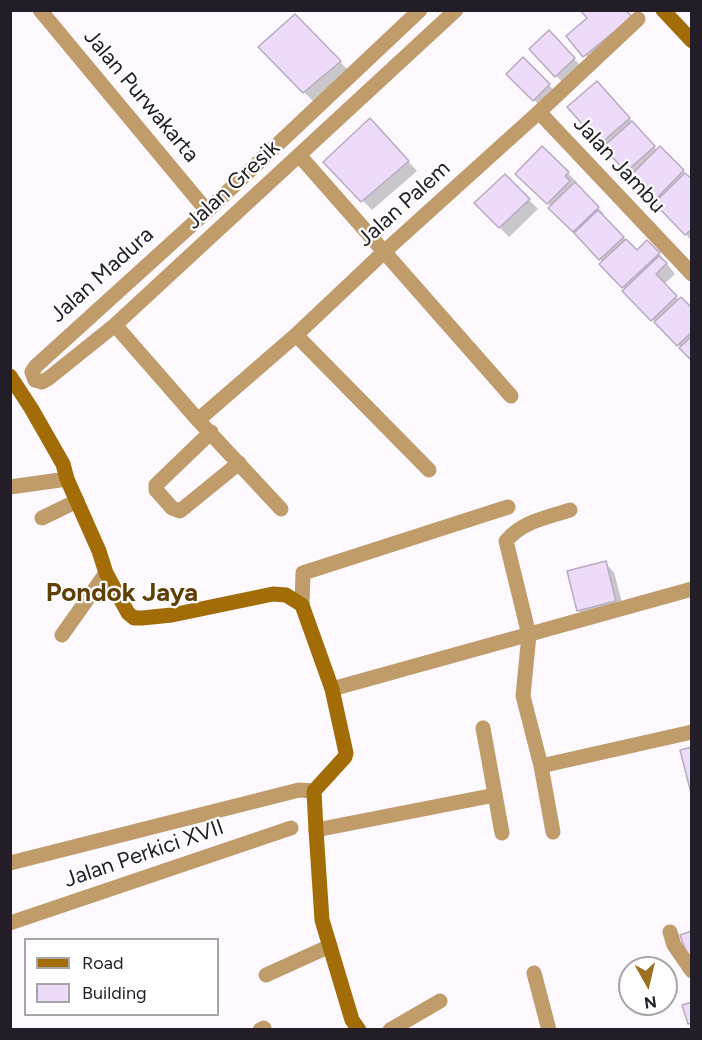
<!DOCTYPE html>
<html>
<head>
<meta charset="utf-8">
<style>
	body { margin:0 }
	#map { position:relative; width:702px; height:1040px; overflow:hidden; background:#fdf9ff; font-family:Figtree,sans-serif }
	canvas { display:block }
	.frame { position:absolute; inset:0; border:12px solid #221d26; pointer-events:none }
	.legend { position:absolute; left:24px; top:938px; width:195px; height:78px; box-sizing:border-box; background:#fff; border:2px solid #a7a5a8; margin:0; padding:8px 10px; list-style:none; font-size:18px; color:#221d26 }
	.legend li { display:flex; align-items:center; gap:12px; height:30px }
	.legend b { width:30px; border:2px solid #a7a5a8 }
	.north { position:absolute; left:618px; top:956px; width:60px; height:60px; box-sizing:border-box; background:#fff; border:2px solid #a7a5a8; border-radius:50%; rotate:172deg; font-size:16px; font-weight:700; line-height:24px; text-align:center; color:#221d26 }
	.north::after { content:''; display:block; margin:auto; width:21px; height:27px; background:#9e6e21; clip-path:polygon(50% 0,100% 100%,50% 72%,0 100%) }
</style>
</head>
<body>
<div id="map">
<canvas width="702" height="1040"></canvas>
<div class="frame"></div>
<ul class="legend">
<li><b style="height:8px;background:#a26d07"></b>Road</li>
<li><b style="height:16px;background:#eedbfa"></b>Building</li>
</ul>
<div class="north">N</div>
</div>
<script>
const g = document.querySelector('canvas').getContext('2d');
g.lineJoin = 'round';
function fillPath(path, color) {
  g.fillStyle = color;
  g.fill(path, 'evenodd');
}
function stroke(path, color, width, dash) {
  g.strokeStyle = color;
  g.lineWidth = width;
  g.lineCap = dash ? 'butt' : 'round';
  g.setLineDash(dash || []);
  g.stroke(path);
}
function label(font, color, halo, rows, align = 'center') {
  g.font = font + ' Figtree,sans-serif';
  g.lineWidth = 4.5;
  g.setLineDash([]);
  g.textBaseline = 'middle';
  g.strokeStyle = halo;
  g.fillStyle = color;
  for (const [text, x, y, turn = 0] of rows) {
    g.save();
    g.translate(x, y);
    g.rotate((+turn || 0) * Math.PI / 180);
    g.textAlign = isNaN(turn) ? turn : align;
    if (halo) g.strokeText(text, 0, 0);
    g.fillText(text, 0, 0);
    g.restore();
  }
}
fillPath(new Path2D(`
	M 626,10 L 594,65 L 568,36 L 589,19 Z
	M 295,16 L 349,71 L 313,101 L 260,48 Z
	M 549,32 L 580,65 L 562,82 L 531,49 Z
	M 523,59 L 555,91 L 540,106 L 508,74 Z
	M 606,92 L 657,150 L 660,148 L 692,180 L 692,241 L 656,203 L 656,202 L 631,177 L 632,176 L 570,107 Z
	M 379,129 L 417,171 L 372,210 L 325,162 Z
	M 542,148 L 577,182 L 575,184 L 604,214 L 602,215 L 637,252 L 657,251 L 675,274 L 664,284 L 679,300 L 692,310 L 692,359 L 624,291 L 626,290 L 601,264 L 603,262 L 551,208 L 552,207 L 517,174 Z
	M 505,176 L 538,209 L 509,237 L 476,203 Z
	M 605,563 L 614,572 L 624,610 L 587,619 L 578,610 Z`), '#0003');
const building = new Path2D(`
	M 580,10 L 626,10 L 632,17 L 583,57 L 566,36 L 587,18 Z
	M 295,14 L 341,61 L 303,93 L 258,47 Z
	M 549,30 L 575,58 L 555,77 L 529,49 Z
	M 523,57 L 550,84 L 533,101 L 506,74 Z
	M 597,81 L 630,118 L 600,144 L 567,107 Z
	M 370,118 L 409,161 L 361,202 L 323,162 Z
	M 632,121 L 655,146 L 626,172 L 603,147 Z
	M 542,146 L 569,172 L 565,176 L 570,181 L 547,204 L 515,174 Z
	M 660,146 L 684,170 L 654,201 L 629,177 Z
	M 685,173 L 692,179 L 692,229 L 685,235 L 654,203 Z
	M 505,174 L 530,199 L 499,228 L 474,203 Z
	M 575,182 L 599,207 L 573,232 L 548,208 Z
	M 598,210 L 624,237 L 599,260 L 574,233 Z
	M 626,239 L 637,250 L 647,240 L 660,253 L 622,288 L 599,264 Z
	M 659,256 L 667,263 L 656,274 L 677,296 L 651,321 L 622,291 Z
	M 681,297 L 692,308 L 692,332 L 677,346 L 654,322 Z
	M 692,336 L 692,361 L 679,348 Z
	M 606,561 L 616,601 L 577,611 L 567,571 Z
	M 692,747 L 692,797 L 680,750 Z
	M 692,931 L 692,959 L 689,960 L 680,935 Z
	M 692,1002 L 692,1023 L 688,1024 L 682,1005 Z`);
fillPath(building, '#eedbfa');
stroke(building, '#b9aac2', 1.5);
stroke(new Path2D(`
	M 40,10 L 207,211
	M 420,10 L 207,211 L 36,366 L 32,372 L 35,380 L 42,382 L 49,378 L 115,325 L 456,10
	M 539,112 L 692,274
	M 299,155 L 511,396
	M 115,325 L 198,420 L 281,509
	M 296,335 L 429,470
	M 198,420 L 296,335 L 385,251 L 539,112 L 638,19
	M 211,432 L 156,485 L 156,490 L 172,508 L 180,511 L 239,463
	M 10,487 L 67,479
	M 570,510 C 546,518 523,521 506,541 L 529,635 L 523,696 L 541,766 L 692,732
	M 42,518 L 77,501
	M 302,605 L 303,573 L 508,507
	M 62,635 L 106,573
	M 332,689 L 692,589
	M 483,728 L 502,833
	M 541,766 L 553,832
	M 316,830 L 495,795
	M 10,863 L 299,790 L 314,791
	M 10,923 L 291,828
	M 670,932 L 674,945 L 692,971
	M 534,973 L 549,1030
	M 266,975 L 330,946
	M 260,1030 L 264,1028 L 264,1030
	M 390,1030 L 440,1001`), '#c09c6a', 15);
stroke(new Path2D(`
	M 663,10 L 692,41
	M 10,376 L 31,408 L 63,464 L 67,479 L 99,551 L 106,573 L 128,613 L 134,618 L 142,618 L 172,615 L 273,594 L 286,595 L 302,605 L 332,689 L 346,753 L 345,757 L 314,791 L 316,830 L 322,920 L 352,1020 L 359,1030`), '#a26d07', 15);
label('22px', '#221d26', '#fff', [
	["Jalan Purwakarta",141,96,50],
	["Jalan Jambu",619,165,47],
	["Jalan Gresik",233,185,-43],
	["Jalan Palem",404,204,-42],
	["Jalan Madura",102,275,-42],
	["Jalan Perkici XVII",144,854,-19]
]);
label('bold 26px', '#5f3f06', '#fff', [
	["Pondok Jaya",122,593]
]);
</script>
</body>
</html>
